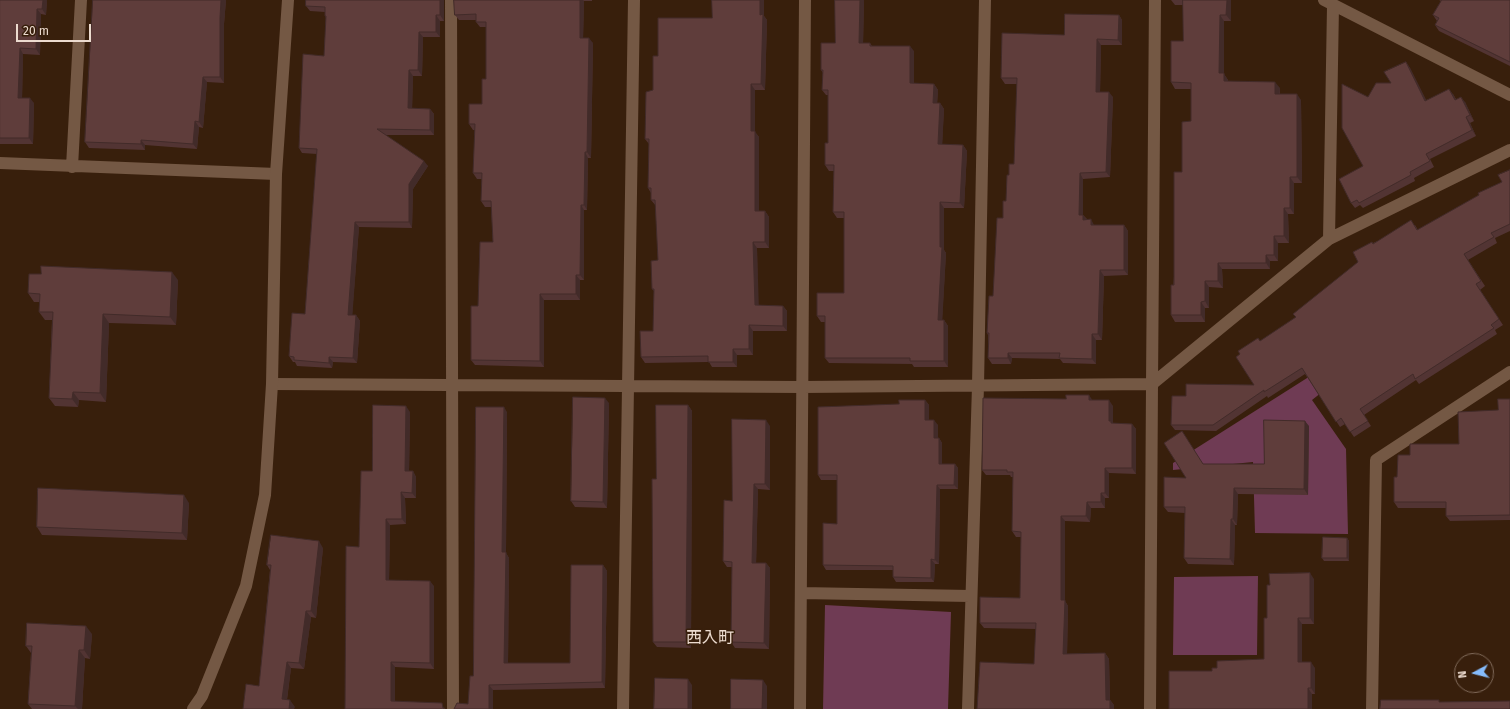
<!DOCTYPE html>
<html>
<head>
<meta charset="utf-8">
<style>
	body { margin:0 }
	#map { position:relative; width:1510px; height:709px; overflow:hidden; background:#381f0c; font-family:"Fira Sans",sans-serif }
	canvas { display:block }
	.north { position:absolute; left:1454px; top:653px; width:40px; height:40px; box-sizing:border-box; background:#381f0c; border:1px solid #806a5a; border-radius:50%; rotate:263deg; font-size:11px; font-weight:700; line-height:16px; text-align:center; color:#ecdbcf }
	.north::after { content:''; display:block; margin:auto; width:14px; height:18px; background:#85bbfb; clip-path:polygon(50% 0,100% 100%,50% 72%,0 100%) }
	.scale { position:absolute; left:16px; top:24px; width:75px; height:18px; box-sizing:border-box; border:2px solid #ecdbcf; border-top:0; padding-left:5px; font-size:12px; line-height:14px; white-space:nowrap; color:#ecdbcf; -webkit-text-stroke:3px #381f0c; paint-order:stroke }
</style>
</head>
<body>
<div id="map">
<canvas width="1510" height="709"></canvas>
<div class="north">N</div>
<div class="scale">20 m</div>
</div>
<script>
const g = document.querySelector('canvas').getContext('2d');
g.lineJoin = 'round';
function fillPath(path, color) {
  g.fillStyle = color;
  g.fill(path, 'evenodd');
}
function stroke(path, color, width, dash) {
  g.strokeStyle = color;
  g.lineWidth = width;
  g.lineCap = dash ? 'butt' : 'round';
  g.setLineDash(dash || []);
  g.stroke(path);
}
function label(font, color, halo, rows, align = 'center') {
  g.font = font + ' "Fira Sans","Noto Sans JP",sans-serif';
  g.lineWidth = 3;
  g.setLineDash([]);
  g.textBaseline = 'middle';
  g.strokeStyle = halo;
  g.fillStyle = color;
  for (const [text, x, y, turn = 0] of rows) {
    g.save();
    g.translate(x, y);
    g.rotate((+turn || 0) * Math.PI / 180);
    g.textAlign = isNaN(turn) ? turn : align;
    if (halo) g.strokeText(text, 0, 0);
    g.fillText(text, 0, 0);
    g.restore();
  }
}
fillPath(new Path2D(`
	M 1326,366 L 1336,381 L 1312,400 L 1346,449 L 1348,534 L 1255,533 L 1253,462 L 1173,470 L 1173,463 Z
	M 1258,576 L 1257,655 L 1173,655 L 1174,577 Z
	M 825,605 L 951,612 L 948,709 L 823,709 Z`), '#6f3b54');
stroke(new Path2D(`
	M 451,0 L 453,709
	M 1324,0 L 1510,95
	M 0,163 L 276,174
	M 72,167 L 81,0
	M 1329,239 L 1333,6
	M 272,384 L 802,387 L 1152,384 L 1150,709
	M 1152,384 L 1329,239 L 1510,150
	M 1152,384 L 1155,0
	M 801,593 L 970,596
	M 623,709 L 634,0
	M 800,709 L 805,0
	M 968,709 L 978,386 L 985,0
	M 1372,709 L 1376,460 L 1510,372`), '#745844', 12);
stroke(new Path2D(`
	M 193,709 L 202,696 L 246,586 L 265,495 L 272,384 L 276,174 L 288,0`), '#745844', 12);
fillPath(new Path2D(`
	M 0,0 L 47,0 L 46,15 L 41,14 L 40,55 L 23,54 L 22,98 L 34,103 L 33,144 L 0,144 Z
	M 93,0 L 226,0 L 224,24 L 224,83 L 207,82 L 203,128 L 199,127 L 197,149 L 145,145 L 145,150 L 89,148 L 85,142 Z
	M 444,0 L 444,21 L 440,21 L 440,37 L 423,37 L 422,76 L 413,76 L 412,108 L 430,109 L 434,114 L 434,135 L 385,135 L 428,166 L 413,189 L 412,228 L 359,227 L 352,315 L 356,315 L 360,321 L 357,363 L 333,362 L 332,368 L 297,366 L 295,362 L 293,362 L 289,356 L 305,314 L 317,154 L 302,153 L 299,148 L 324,56 L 326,18 L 325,16 L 325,12 L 310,11 L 306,6 Z
	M 454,0 L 592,0 L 592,1 L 584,1 L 583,38 L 593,43 L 591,158 L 588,158 L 587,210 L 584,210 L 584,280 L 580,280 L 580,300 L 544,300 L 544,367 L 475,365 L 471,360 L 478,306 L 493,242 L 491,207 L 485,207 L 481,201 L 482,179 L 477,179 L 473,173 L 475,130 L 473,130 L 469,124 L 482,104 L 486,79 L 486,27 L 480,27 L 476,22 L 476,20 L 459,20 L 455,15 Z
	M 712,0 L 764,0 L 764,16 L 767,20 L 765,90 L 755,90 L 755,132 L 759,137 L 759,211 L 765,211 L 769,217 L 769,248 L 757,248 L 758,305 L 783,306 L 787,311 L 787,331 L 753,331 L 753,355 L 737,355 L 737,367 L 712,367 L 709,362 L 645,363 L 641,357 L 653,331 L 654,291 L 652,289 L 658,260 L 656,206 L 651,200 L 651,193 L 648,188 L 649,144 L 645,139 L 658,56 L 712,18 Z
	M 835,0 L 864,0 L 863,43 L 870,43 L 872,46 L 914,51 L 914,83 L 934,84 L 938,90 L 937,103 L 940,103 L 944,109 L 942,144 L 963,145 L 967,151 L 964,208 L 944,208 L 944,250 L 946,253 L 942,320 L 944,320 L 948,326 L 948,367 L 914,367 L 912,364 L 829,363 L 825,358 L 825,322 L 821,322 L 817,316 L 844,293 L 844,218 L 837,218 L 833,212 L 834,171 L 829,171 L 825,165 L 828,143 L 828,95 L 826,95 L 822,90 L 823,73 L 821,70 L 835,43 Z
	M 1171,0 L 1231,0 L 1231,21 L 1224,21 L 1224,74 L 1228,80 L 1228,81 L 1280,88 L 1280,94 L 1301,100 L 1302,183 L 1294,183 L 1294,214 L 1288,214 L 1289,243 L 1278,243 L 1278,261 L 1270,261 L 1270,269 L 1222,269 L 1223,288 L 1209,287 L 1209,308 L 1205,308 L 1205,322 L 1175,322 L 1171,315 L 1182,172 L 1191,121 L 1191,89 L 1175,89 L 1171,82 L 1183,41 L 1183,5 L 1175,5 Z
	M 1439,0 L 1510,0 L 1510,66 L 1439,31 L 1435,25 L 1437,21 L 1433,15 L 1441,1 Z
	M 1119,15 L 1122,20 L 1122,45 L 1101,45 L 1100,92 L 1113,97 L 1110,177 L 1083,179 L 1083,215 L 1087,219 L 1094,225 L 1124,225 L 1128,231 L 1128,275 L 1104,276 L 1102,340 L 1096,340 L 1096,364 L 1063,363 L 1060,359 L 1012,358 L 1011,364 L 992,364 L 988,358 L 988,335 L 987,333 L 993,296 L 1003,218 L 1006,201 L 1009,175 L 1014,164 L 1017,84 L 1005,84 L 1001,78 L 1064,35 Z
	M 1406,62 L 1410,68 L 1426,100 L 1453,94 L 1456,99 L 1465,102 L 1474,121 L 1470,123 L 1476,136 L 1430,159 L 1434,167 L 1414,178 L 1415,181 L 1363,208 L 1360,205 L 1355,208 L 1351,203 L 1363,166 L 1368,97 L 1391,83 Z
	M 1510,170 L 1510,231 L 1495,238 L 1497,243 L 1468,260 L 1485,286 L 1480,290 L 1503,325 L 1495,330 L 1497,334 L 1419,384 L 1416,380 L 1364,415 L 1371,426 L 1354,437 L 1345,424 L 1340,427 L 1305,374 L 1268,398 L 1267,396 L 1216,431 L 1175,430 L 1171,425 L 1186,396 L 1254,385 L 1260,341 L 1296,318 L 1358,262 L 1373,243 L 1415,225 L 1418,230 L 1502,182 Z
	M 178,280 L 176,325 L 109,323 L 106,402 L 79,400 L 78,407 L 55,406 L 49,398 L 52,320 L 45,320 L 39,312 L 40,302 L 34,302 L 28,293 Z
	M 1510,399 L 1510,520 L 1450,521 L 1446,516 L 1446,508 L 1398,508 L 1394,502 L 1397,477 L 1410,455 L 1459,444 Z
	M 925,400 L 929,405 L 929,420 L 938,425 L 938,438 L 939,438 L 942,443 L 942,464 L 955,464 L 958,468 L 958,489 L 940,489 L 939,564 L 935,564 L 934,582 L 896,582 L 893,577 L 893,570 L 826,570 L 823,565 L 837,524 L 837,480 L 821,480 L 818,475 L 899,404 Z
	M 1093,400 L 1113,406 L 1113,423 L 1132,424 L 1136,429 L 1136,474 L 1109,473 L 1109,498 L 1105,498 L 1105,508 L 1091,508 L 1090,522 L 1065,521 L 1065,601 L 1068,606 L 1067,654 L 1105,653 L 1109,659 L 1110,700 L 1114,705 L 1034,664 L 1036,629 L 984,628 L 980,623 L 1020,598 L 1021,537 L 1016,537 L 1012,531 L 1013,477 L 1011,477 L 1010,475 L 986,475 L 982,470 Z
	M 609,403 L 607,508 L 575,507 L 571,501 Z
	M 688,405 L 692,411 L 691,648 L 657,647 L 653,642 L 656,479 Z
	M 410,412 L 409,471 L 413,471 L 416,477 L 416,498 L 405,498 L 406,524 L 390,525 L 389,580 L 434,586 L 434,669 L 395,667 L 395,701 L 446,708 L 345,709 L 372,471 Z
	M 507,412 L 506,553 L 509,558 L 508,663 L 570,663 L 603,565 L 607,571 L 605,688 L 493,690 L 493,709 L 454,709 L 468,704 L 473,676 Z
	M 770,426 L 770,490 L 758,489 L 756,563 L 766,563 L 770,568 L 769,649 L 735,648 L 731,642 L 732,567 L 727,567 L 723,561 L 732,501 Z
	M 1309,426 L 1308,495 L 1238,494 L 1237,525 L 1235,525 L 1234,565 L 1188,564 L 1184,558 L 1185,513 L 1168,512 L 1164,507 L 1186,478 L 1203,464 L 1264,464 Z
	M 189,503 L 187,540 L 42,535 L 37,527 Z
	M 1347,538 L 1349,541 L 1349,561 L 1324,561 L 1322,558 Z
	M 323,548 L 316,618 L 311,617 L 304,669 L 291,668 L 287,700 L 295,707 L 259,686 L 270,570 L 267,565 Z
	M 1314,579 L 1314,624 L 1302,624 L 1302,662 L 1315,668 L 1315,694 L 1312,694 L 1312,709 L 1169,709 L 1217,668 L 1264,659 L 1270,585 Z
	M 92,634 L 90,659 L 85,658 L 82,709 L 32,709 L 28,704 L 31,653 L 26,646 Z`), '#523433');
fillPath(new Path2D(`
	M 43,0 L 47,0 L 46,15 L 42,9 Z
	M 221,0 L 226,0 L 224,24 L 224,83 L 220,77 L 220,18 Z
	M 440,0 L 444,0 L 444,21 L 440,15 Z
	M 580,0 L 583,0 L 584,1 L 583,43 L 580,38 Z
	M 760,0 L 764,0 L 764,16 L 767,20 L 765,90 L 761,84 Z
	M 860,0 L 864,0 L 863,49 L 859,43 Z
	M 1227,0 L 1231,0 L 1231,21 L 1226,15 Z
	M 37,9 L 41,14 L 40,55 L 36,49 Z
	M 436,15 L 440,21 L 440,37 L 436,32 Z
	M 1119,15 L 1122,20 L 1122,45 L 1118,40 Z
	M 1220,15 L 1224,21 L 1224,74 L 1228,80 L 1228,88 L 1224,81 L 1219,73 Z
	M 419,32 L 423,37 L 422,76 L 418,70 Z
	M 589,38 L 593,43 L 591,158 L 587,152 Z
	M 1097,39 L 1101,45 L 1100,97 L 1096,92 Z
	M 910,46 L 914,51 L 914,89 L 910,83 Z
	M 20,48 L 23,54 L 22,103 L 18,98 Z
	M 1406,62 L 1410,68 L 1429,106 L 1425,101 Z
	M 409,70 L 413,76 L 412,114 L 408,108 Z
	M 203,77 L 207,82 L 203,128 L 199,122 Z
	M 1275,82 L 1280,88 L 1279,100 L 1275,94 Z
	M 751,84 L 755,90 L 755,132 L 759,137 L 759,217 L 755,211 L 751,131 Z
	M 934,84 L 938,90 L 937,108 L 933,103 Z
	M 1449,89 L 1453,94 L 1459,106 L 1455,100 Z
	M 1109,92 L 1113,97 L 1110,177 L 1106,172 Z
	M 1297,94 L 1301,100 L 1302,183 L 1297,177 Z
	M 1461,97 L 1465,102 L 1474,121 L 1470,115 Z
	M 30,98 L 34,103 L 33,144 L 29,138 Z
	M 940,103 L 944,109 L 942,150 L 938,144 Z
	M 430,109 L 434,114 L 434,135 L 430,130 Z
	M 1466,117 L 1470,123 L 1476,136 L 1472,130 Z
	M 195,121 L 199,127 L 197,149 L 193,144 Z
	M 141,140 L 145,145 L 145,150 L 141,144 Z
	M 963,145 L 967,151 L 964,208 L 960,203 Z
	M 585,152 L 588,158 L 587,210 L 584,205 Z
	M 424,161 L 428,166 L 413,189 L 412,228 L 409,222 L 409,184 Z
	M 1080,173 L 1083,179 L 1083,220 L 1079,215 Z
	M 1290,177 L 1294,183 L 1294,214 L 1290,208 Z
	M 940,202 L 944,208 L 944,250 L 946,253 L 942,326 L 938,320 Z
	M 581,205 L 584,210 L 584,280 L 580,275 Z
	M 1284,208 L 1288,214 L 1289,243 L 1284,236 Z
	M 765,211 L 769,217 L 769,248 L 765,242 Z
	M 1083,215 L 1087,220 L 1083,220 Z
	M 1091,219 L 1094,225 L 1094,231 L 1091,225 Z
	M 355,222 L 359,227 L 352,320 L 348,315 Z
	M 1124,225 L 1128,231 L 1128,275 L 1124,270 Z
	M 1274,236 L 1278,243 L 1278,261 L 1274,255 Z
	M 753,242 L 757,248 L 759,311 L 755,305 Z
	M 1266,255 L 1270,261 L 1270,269 L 1266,263 Z
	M 1218,263 L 1222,269 L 1223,288 L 1218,281 Z
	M 1100,270 L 1104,276 L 1102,340 L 1098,334 Z
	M 172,272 L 178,280 L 176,325 L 170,317 Z
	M 576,275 L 580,280 L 580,300 L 576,294 Z
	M 1205,281 L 1209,287 L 1209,308 L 1205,301 Z
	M 540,294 L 544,300 L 544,367 L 540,361 Z
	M 1201,302 L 1205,308 L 1205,322 L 1201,315 Z
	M 783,306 L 787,311 L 787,331 L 783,326 Z
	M 103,314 L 109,323 L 106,402 L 100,393 Z
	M 356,315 L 360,321 L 357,363 L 353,358 Z
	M 944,320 L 948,326 L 948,367 L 944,361 Z
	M 749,325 L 753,331 L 753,355 L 749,349 Z
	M 1092,334 L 1096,340 L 1096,364 L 1092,359 Z
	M 733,349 L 737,355 L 737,367 L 733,362 Z
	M 1008,353 L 1012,358 L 1011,364 L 1008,358 Z
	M 329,357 L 333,362 L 332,368 L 329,363 Z
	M 73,392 L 79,400 L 78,407 L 72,399 Z
	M 1089,395 L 1093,401 L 1089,400 Z
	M 605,398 L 609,403 L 607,508 L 603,502 Z
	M 925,400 L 929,405 L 929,425 L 925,420 Z
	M 1109,400 L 1113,406 L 1113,423 L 1115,427 L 1109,421 Z
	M 688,405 L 692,411 L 691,648 L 686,642 Z
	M 406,406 L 410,412 L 409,477 L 405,471 Z
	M 504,407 L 507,412 L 506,553 L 509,558 L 508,668 L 504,663 L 502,552 Z
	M 766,420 L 770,426 L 770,490 L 765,484 Z
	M 934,420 L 938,425 L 938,442 L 934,438 Z
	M 1305,421 L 1309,426 L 1308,495 L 1304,489 Z
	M 1132,424 L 1136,429 L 1136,474 L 1132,468 Z
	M 939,438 L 942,443 L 942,468 L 939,464 Z
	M 955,464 L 958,468 L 958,489 L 954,485 Z
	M 1105,468 L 1109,473 L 1109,498 L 1105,493 Z
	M 413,471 L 416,477 L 416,498 L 412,493 Z
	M 754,484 L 758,489 L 756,568 L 752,563 Z
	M 937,485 L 940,489 L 939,564 L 935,560 Z
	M 1234,488 L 1238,494 L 1237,525 L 1233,519 Z
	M 401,492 L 405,498 L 406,524 L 402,519 Z
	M 1101,493 L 1105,498 L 1105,508 L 1101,502 Z
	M 184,495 L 189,503 L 187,540 L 182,533 Z
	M 1087,502 L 1091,508 L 1090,522 L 1086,516 Z
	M 1061,516 L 1065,521 L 1065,601 L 1068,606 L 1067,659 L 1063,654 L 1061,600 Z
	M 386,519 L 390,525 L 389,586 L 386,580 Z
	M 1231,519 L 1235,525 L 1234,565 L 1230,559 Z
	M 1347,538 L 1349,541 L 1349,561 L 1347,558 Z
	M 319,541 L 323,548 L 316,618 L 311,611 Z
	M 931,559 L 935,564 L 934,582 L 931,578 Z
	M 766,563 L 770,568 L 769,649 L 764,643 Z
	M 603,565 L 607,571 L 605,688 L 602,682 Z
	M 1310,573 L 1314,579 L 1314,624 L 1310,618 Z
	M 430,581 L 434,586 L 434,669 L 430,663 Z
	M 306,611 L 311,617 L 304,669 L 299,663 Z
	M 1298,618 L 1302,624 L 1302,668 L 1298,662 Z
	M 86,626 L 92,634 L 90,659 L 84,650 Z
	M 79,650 L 85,658 L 82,709 L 78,709 L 75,706 Z
	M 1105,653 L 1109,659 L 1110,705 L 1106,700 Z
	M 287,662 L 291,668 L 286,706 L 282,699 Z
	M 391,662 L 395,667 L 395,707 L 391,701 Z
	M 1311,662 L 1315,668 L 1315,694 L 1311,688 Z
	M 688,679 L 692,685 L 692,709 L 688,709 Z
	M 763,680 L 767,686 L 767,709 L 762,709 Z
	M 489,685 L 493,690 L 493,709 L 489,709 Z
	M 1308,688 L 1312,694 L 1312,709 L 1308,709 Z
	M 290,700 L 295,707 L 294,709 L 289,709 Z
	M 1110,700 L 1114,705 L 1114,709 L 1110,709 Z`), '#422b29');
const building = new Path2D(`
	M 0,0 L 43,0 L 42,9 L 37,9 L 36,49 L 20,48 L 18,98 L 30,98 L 29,138 L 0,138 Z
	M 93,0 L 221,0 L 220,18 L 220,77 L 203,77 L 199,122 L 195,121 L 193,144 L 141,140 L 141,144 L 85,142 Z
	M 306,0 L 440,0 L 440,15 L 436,15 L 436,32 L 419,32 L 418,70 L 409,70 L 408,108 L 430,109 L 430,130 L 377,129 L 424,161 L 409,184 L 409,222 L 355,222 L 348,315 L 356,315 L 353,358 L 329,357 L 329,363 L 294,360 L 294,357 L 289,356 L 292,313 L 305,314 L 317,149 L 299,148 L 303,54 L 324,56 L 326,16 L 325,16 L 325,7 L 306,6 Z
	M 454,0 L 580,0 L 580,38 L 589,38 L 587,152 L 585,152 L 584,205 L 581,205 L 580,275 L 576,275 L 576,294 L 540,294 L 540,361 L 471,360 L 471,306 L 478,306 L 480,242 L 493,242 L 491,201 L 481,201 L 482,173 L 473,173 L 475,124 L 469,124 L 469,104 L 482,104 L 482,79 L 486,79 L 486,22 L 476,22 L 476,14 L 455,15 Z
	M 712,0 L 760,0 L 760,15 L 763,14 L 761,84 L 751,84 L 751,131 L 755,131 L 755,211 L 765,211 L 765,242 L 753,242 L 755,305 L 783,306 L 783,326 L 749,325 L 749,349 L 733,349 L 733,362 L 708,362 L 708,356 L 641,357 L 640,331 L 653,331 L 654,289 L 652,289 L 651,261 L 658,260 L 655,200 L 651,200 L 651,188 L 648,188 L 649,139 L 645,139 L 646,92 L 653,90 L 653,56 L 658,56 L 658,18 L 712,18 Z
	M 835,0 L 860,0 L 859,43 L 870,43 L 870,46 L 910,46 L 910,83 L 934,84 L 933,103 L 940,103 L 938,144 L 963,145 L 960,203 L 940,202 L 940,247 L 942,247 L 938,320 L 944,320 L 944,361 L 910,361 L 910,358 L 825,358 L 825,316 L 817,316 L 817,293 L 844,293 L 844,212 L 833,212 L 834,165 L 825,165 L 825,143 L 828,143 L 828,90 L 822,90 L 823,70 L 821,70 L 821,43 L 835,43 Z
	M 1183,0 L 1227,0 L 1226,15 L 1220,15 L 1219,73 L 1224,73 L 1224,81 L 1275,82 L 1275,94 L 1297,94 L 1297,177 L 1290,177 L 1290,208 L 1284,208 L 1284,236 L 1274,236 L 1274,255 L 1266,255 L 1266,263 L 1218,263 L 1218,281 L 1205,281 L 1205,301 L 1201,302 L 1201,315 L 1171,315 L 1171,285 L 1174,285 L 1174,172 L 1182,172 L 1182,122 L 1191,121 L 1191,83 L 1171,82 L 1171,41 L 1183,41 Z
	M 1442,0 L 1510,0 L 1510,62 L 1435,25 L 1439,18 L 1433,15 Z
	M 1065,14 L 1119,15 L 1118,40 L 1097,39 L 1096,92 L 1109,92 L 1106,172 L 1080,173 L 1079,215 L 1083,215 L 1083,220 L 1091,219 L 1091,225 L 1124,225 L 1124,270 L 1100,270 L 1098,334 L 1092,334 L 1092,359 L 1059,358 L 1060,353 L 1008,353 L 1008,358 L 988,358 L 989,333 L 987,333 L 989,296 L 993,296 L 997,218 L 1003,218 L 1003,201 L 1006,201 L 1007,175 L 1009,175 L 1009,164 L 1014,164 L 1017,78 L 1001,78 L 1002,33 L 1064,35 Z
	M 1406,62 L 1425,101 L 1449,89 L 1455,100 L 1461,97 L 1470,115 L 1466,117 L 1472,130 L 1426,154 L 1430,161 L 1410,172 L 1411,175 L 1359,203 L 1357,200 L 1351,203 L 1339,179 L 1363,166 L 1342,128 L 1342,84 L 1368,97 L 1376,83 L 1391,83 L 1384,72 Z
	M 1510,170 L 1510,224 L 1491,233 L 1494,237 L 1464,254 L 1481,281 L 1476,284 L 1499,319 L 1491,325 L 1494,328 L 1415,379 L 1413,374 L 1360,409 L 1368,421 L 1350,432 L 1341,418 L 1336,422 L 1302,368 L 1264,392 L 1264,390 L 1213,425 L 1171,425 L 1172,396 L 1186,396 L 1186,384 L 1254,385 L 1236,357 L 1240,354 L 1238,351 L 1258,338 L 1260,341 L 1296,317 L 1293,314 L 1358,262 L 1353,252 L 1372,242 L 1373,244 L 1411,220 L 1417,230 L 1479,195 L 1478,193 L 1502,182 L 1498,175 Z
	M 41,266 L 172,272 L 170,317 L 103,314 L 100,393 L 73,392 L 72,399 L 49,398 L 53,312 L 39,312 L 40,294 L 28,293 L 29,274 L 41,274 Z
	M 1066,395 L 1089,395 L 1089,400 L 1109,400 L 1109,421 L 1111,421 L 1111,423 L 1132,424 L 1132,468 L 1105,468 L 1105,493 L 1101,493 L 1101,502 L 1087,502 L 1086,516 L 1061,516 L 1061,600 L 1065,600 L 1063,654 L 1105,653 L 1106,700 L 1110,700 L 1110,709 L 977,709 L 980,662 L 1034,664 L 1036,623 L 980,623 L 980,597 L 1020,598 L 1021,532 L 1012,531 L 1013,472 L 1007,472 L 1007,470 L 982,470 L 983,398 L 1066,399 Z
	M 573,397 L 605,398 L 603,502 L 571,501 Z
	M 1498,399 L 1510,399 L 1510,515 L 1446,516 L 1446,502 L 1394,502 L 1394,477 L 1397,477 L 1398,455 L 1410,455 L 1410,444 L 1459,444 L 1458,412 L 1498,410 Z
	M 899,400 L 925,400 L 925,420 L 934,420 L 934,438 L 939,438 L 939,464 L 955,464 L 954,485 L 937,485 L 935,560 L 931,559 L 931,578 L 893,577 L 893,566 L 823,565 L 823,523 L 837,524 L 837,475 L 818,475 L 818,407 L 899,404 Z
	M 373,405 L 406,406 L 405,471 L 413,471 L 412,493 L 401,492 L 402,519 L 386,519 L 386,580 L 430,581 L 430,663 L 391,662 L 391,701 L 442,703 L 443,708 L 445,709 L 345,709 L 346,546 L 359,547 L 361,471 L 372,471 Z
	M 656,405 L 688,405 L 686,642 L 653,642 L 652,479 L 656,479 Z
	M 476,407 L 504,407 L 502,552 L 506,552 L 504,663 L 570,663 L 571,565 L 603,565 L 602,682 L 489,685 L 489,709 L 454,709 L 457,703 L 468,704 L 470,676 L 473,676 Z
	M 732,419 L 766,420 L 765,484 L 754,484 L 752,563 L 766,563 L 764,643 L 731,642 L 732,562 L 723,561 L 724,500 L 732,501 Z
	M 1264,420 L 1305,421 L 1304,489 L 1234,488 L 1233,519 L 1231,519 L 1230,559 L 1184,558 L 1185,507 L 1164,507 L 1164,477 L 1186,478 L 1164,443 L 1182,431 L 1203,464 L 1264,464 Z
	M 38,488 L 184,495 L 182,533 L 37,527 Z
	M 271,535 L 319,541 L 311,611 L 306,611 L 299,663 L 287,662 L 282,699 L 290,700 L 289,709 L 243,709 L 246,684 L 259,686 L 271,565 L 267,565 Z
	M 1323,537 L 1347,538 L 1347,558 L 1322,558 Z
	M 1310,573 L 1310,618 L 1298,618 L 1298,662 L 1311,662 L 1311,688 L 1308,688 L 1308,709 L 1169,709 L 1169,671 L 1212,671 L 1212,668 L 1217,668 L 1217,661 L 1264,659 L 1264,618 L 1267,618 L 1267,585 L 1270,585 L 1269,574 Z
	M 27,623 L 86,626 L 84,650 L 79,650 L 75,706 L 28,704 L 32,646 L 26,646 Z
	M 655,678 L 688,679 L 688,709 L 654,709 Z
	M 731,679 L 763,680 L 762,709 L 731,709 Z
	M 1381,700 L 1439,700 L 1439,702 L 1510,701 L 1510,709 L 1380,709 Z`);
fillPath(building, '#5f3d3b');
stroke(building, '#422b29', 1);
label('16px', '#ecdbcf', '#381f0c', [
	["西入町",710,639]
]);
</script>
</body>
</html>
